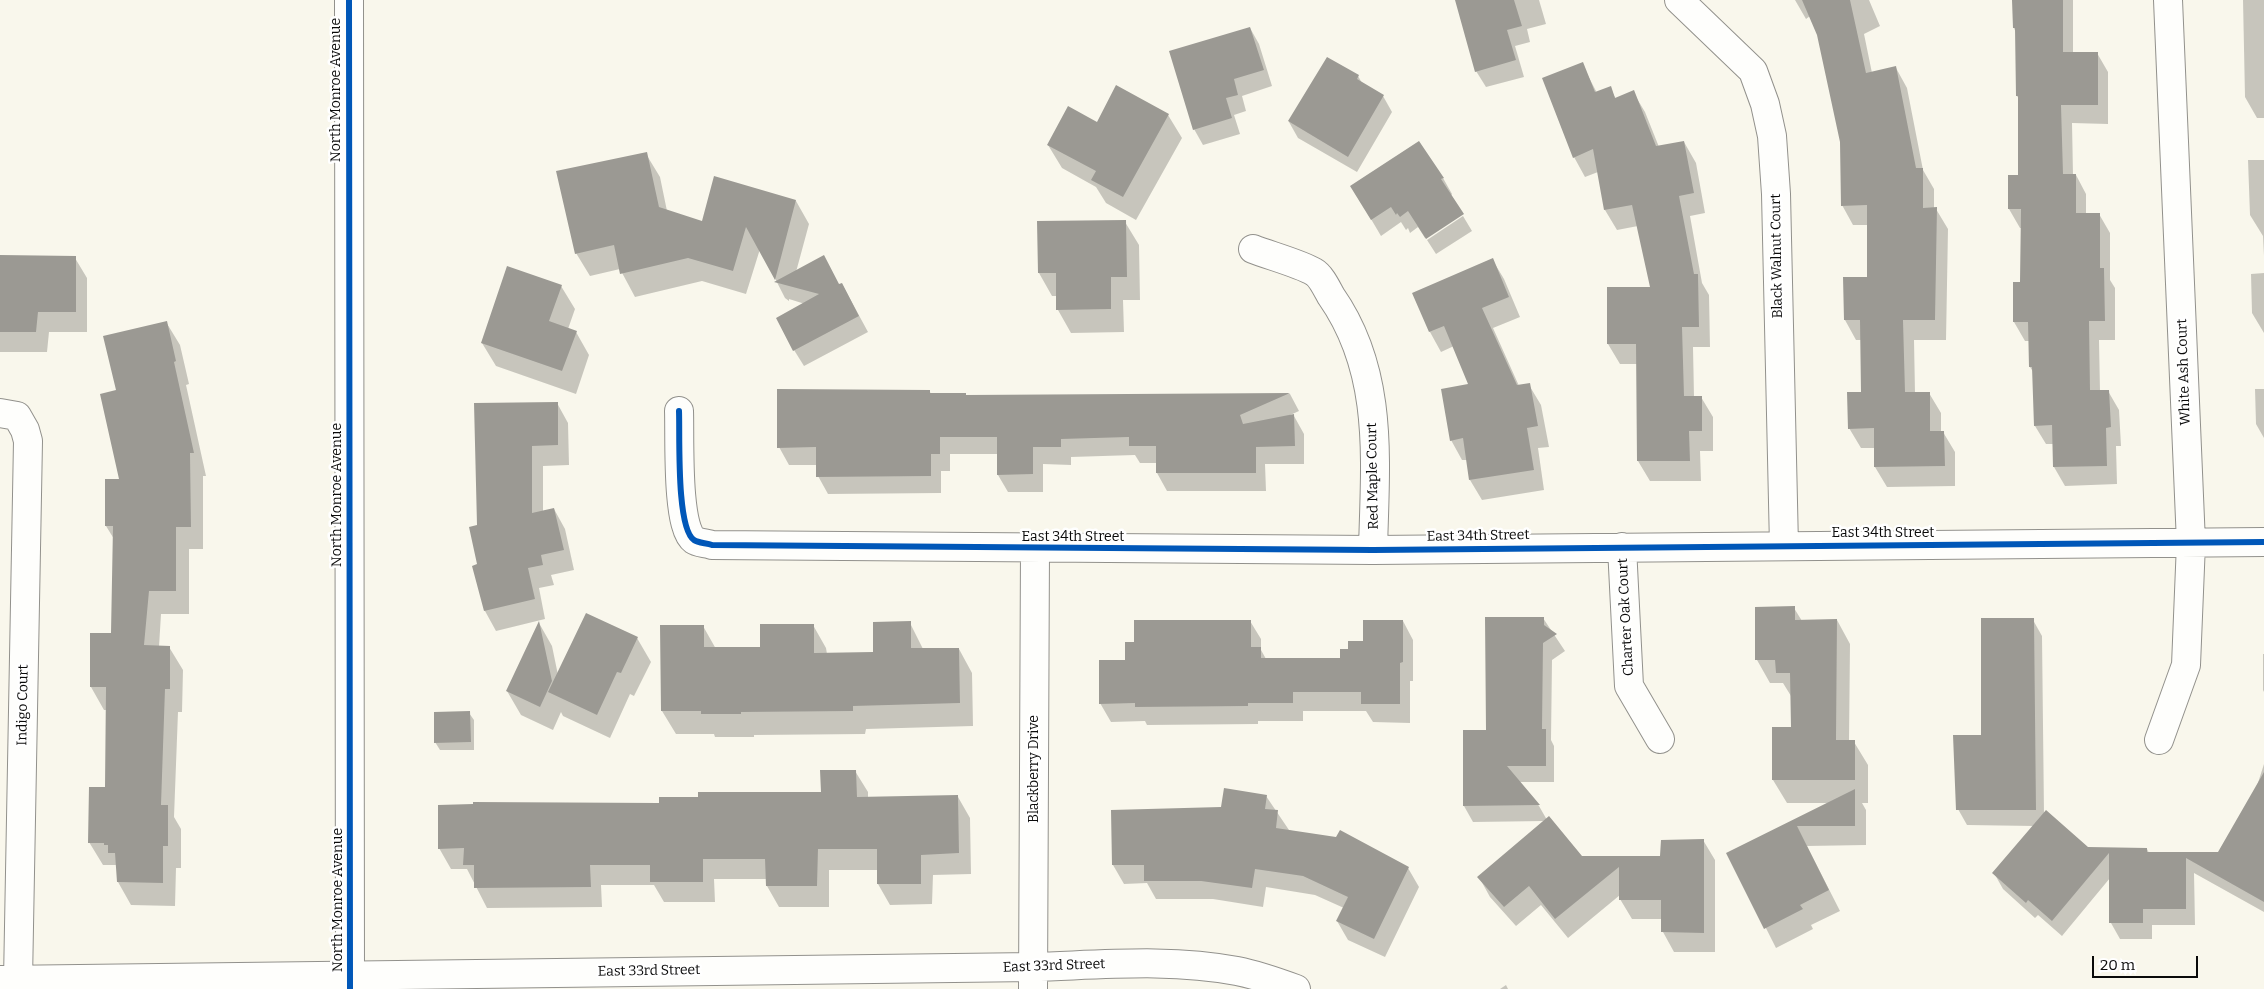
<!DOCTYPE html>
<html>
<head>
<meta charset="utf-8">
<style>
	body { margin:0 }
	#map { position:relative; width:2264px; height:989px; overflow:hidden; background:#f9f7ec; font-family:Bitter,serif }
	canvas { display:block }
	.scale { position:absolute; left:2092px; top:956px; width:106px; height:22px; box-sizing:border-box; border:2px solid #0a0a0a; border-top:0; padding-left:6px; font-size:15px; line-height:18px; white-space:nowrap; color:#0a0a0a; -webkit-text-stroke:4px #fff; paint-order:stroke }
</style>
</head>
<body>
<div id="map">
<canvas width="2264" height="989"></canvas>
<div class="scale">20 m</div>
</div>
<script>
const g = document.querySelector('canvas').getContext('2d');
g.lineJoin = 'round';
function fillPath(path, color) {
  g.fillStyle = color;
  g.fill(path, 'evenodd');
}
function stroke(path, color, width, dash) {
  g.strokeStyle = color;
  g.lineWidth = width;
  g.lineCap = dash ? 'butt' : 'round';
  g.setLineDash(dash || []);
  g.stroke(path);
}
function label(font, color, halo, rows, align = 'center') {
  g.font = font + ' Bitter,serif';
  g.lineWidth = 5;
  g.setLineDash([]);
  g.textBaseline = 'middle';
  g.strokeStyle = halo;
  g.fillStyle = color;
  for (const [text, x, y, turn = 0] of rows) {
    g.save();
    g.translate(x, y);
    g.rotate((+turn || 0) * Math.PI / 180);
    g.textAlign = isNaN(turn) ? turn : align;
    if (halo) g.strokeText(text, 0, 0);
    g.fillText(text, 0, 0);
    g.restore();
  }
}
fillPath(new Path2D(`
	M 1456,0 L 1539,0 L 1546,24 L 1527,29 L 1530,42 L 1515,46 L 1524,77 L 1486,87 L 1476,71 Z
	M 1795,0 L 1869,0 L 1880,26 L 1864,34 L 1872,73 L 1896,68 L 1907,88 L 1923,170 L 1934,189 L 1934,209 L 1936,209 L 1948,229 L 1946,340 L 1914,340 L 1915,393 L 1929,393 L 1941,413 L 1941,432 L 1943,432 L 1955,452 L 1955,486 L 1887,487 L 1875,467 L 1875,448 L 1861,448 L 1849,428 L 1862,393 L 1862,340 L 1856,340 L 1845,320 L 1844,278 L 1868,278 L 1868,225 L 1853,225 L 1842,205 L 1841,141 L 1818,35 L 1810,16 L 1806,19 Z
	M 2013,0 L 2073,0 L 2073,53 L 2097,53 L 2108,72 L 2108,124 L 2072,123 L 2073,175 L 2076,175 L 2086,194 L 2086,214 L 2099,214 L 2110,233 L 2110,280 L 2115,288 L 2115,340 L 2099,340 L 2100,391 L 2108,391 L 2119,410 L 2121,446 L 2116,446 L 2117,484 L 2065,486 L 2054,467 L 2054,444 L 2046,444 L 2035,426 L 2034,373 L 2030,367 L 2030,341 L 2025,341 L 2014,322 L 2021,283 L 2022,228 L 2020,228 L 2009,209 L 2020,177 L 2020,100 L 2017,96 L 2016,33 L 2014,28 Z
	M 2243,0 L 2264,0 L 2264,118 L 2257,118 L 2245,97 Z
	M 1250,28 L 1259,44 L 1272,86 L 1242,96 L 1246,111 L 1234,115 L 1240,134 L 1203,145 L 1194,129 Z
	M 1582,64 L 1597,93 L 1610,88 L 1616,99 L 1633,92 L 1645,112 L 1659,147 L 1684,142 L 1696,163 L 1705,213 L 1690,216 L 1702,283 L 1709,295 L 1710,347 L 1693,347 L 1694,397 L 1701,397 L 1713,417 L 1713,451 L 1700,451 L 1701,481 L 1650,481 L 1638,461 L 1637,364 L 1620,364 L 1608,344 L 1651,288 L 1638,226 L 1617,230 L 1605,210 L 1598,172 L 1585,177 L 1574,157 Z
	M 1358,76 L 1362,83 L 1383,96 L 1392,112 L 1357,172 L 1298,138 L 1289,122 Z
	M 1168,115 L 1182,138 L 1136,220 L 1106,203 L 1096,187 L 1062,168 L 1048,145 L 1097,124 Z
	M 646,154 L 660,177 L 667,211 L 703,223 L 796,201 L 809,224 L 796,272 L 840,286 L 842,284 L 868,332 L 804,366 L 794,350 L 805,304 L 789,299 L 789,301 L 785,298 L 760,249 L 746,294 L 702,281 L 635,297 L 620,269 L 590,276 L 576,253 Z
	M 2248,160 L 2264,160 L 2264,256 L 2263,236 L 2250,215 Z
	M 1443,178 L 1452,194 L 1425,238 L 1418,227 L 1410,233 L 1408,228 L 1406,230 L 1401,222 L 1381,236 L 1361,202 Z
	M 1463,216 L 1472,231 L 1436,254 L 1427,240 Z
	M 1125,222 L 1139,245 L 1140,300 L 1123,300 L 1124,332 L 1071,333 L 1058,310 L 1057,296 L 1052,296 L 1039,273 Z
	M 0,256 L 75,258 L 87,278 L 87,332 L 49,332 L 47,352 L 0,352 Z
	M 1492,259 L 1504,279 L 1520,317 L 1493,328 L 1519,386 L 1529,385 L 1541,405 L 1549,447 L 1538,448 L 1544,490 L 1482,500 L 1470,480 L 1467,460 L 1462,460 L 1451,440 L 1470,385 L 1454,346 L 1441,352 L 1430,332 L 1413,294 Z
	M 2264,273 L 2264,333 L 2252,313 L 2251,274 Z
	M 561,286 L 575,309 L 568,329 L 576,332 L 589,355 L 576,394 L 496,366 L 482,343 Z
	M 166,322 L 180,345 L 189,384 L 186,385 L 206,476 L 203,476 L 203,549 L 189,549 L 189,614 L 161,614 L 159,647 L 169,647 L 183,670 L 182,712 L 178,712 L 174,817 L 181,829 L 181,868 L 176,868 L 175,906 L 131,905 L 118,882 L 117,865 L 103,865 L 89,842 L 106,789 L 107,710 L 104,710 L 91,687 L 112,634 L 114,539 L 106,526 L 121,480 L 117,391 Z
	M 2255,389 L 2264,389 L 2264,438 L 2256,424 Z
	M 930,392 L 931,394 L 966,396 L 1290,394 L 1299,411 L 1288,416 L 1294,416 L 1304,434 L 1304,464 L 1265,464 L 1266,491 L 1167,491 L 1157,473 L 1157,463 L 1140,463 L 1135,455 L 1071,457 L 1071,465 L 1043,464 L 1043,492 L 1008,492 L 998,475 L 998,454 L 950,454 L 950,471 L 941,471 L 941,493 L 828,494 L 818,476 L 817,465 L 789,465 L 779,447 Z
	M 557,403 L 568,423 L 569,465 L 543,466 L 543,511 L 554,509 L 565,529 L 574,570 L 551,575 L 554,585 L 539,588 L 545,619 L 496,631 L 485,611 L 479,565 L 478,526 Z
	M 1756,608 L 1794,608 L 1802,621 L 1837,620 L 1850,644 L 1849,742 L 1854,742 L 1868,765 L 1868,803 L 1862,803 L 1866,810 L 1866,845 L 1807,846 L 1840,911 L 1811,925 L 1813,929 L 1776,948 L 1728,853 L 1829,803 L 1787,803 L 1773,780 L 1793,728 L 1791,696 L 1783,683 L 1770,683 L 1757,660 Z
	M 1543,618 L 1565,651 L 1552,660 L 1551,740 L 1554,746 L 1554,782 L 1519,782 L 1539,806 L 1547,820 L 1582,857 L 1662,857 L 1703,840 L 1715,860 L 1715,952 L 1674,952 L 1663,932 L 1663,919 L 1632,919 L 1620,899 L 1620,895 L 1568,938 L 1541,905 L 1516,926 L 1490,897 L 1479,877 L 1545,821 L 1473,822 L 1464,806 L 1488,731 Z
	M 2033,620 L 2042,636 L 2044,814 L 2088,848 L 2147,849 L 2149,853 L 2218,853 L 2256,789 L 2264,764 L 2264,912 L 2194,873 L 2195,925 L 2152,925 L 2152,939 L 2120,939 L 2111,923 L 2110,878 L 2062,936 L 2038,915 L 2035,918 L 2003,889 L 1994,873 L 2034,826 L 1967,825 L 1958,809 L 1982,736 Z
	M 1250,621 L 1261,639 L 1261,650 L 1266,659 L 1342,659 L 1349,650 L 1403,621 L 1413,640 L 1413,681 L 1410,681 L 1410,723 L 1373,722 L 1366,711 L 1303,711 L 1303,721 L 1258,721 L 1258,724 L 1147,725 L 1145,721 L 1111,722 L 1100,703 L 1135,643 Z
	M 539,623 L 552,646 L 558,675 L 637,638 L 651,662 L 634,696 L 630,694 L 610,738 L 563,716 L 561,712 L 553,730 L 521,715 L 507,691 Z
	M 910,623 L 923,649 L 959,649 L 972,673 L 973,726 L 866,729 L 865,734 L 754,735 L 754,737 L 715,737 L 714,734 L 676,734 L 662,711 L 703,626 L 716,649 L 762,649 L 813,625 L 826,648 L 827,654 L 875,653 Z
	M 2263,654 L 2264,654 L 2264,692 L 2263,690 Z
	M 469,713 L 474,720 L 474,750 L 440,750 L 435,742 Z
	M 855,771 L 868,792 L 868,798 L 958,797 L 970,818 L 971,874 L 933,875 L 932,904 L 890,905 L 878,884 L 878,870 L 829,870 L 829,907 L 779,907 L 767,886 L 767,879 L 714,879 L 715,902 L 664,902 L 654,885 L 601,885 L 602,907 L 487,908 L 467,869 L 451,869 L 439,848 L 660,804 L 822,793 Z
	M 1266,796 L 1289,830 L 1408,868 L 1419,887 L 1385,957 L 1348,940 L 1337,921 L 1344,908 L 1315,895 L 1266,887 L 1263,907 L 1213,899 L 1156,899 L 1147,883 L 1124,884 L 1113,865 L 1222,809 Z
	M 1506,985 L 1508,989 L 1500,989 Z`), '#0003');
fillPath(new Path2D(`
	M 1455,0 L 1514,0 L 1522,26 L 1507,30 L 1516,60 L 1475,72 Z
	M 1802,0 L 1850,0 L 1866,73 L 1896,66 L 1916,168 L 1923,168 L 1923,208 L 1937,207 L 1935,320 L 1903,320 L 1905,392 L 1930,392 L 1930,431 L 1944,431 L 1945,466 L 1874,467 L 1874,428 L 1848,429 L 1847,392 L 1861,392 L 1860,320 L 1844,320 L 1843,277 L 1867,277 L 1867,205 L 1841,206 L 1840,142 L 1817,35 Z
	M 2012,0 L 2063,0 L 2063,52 L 2098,52 L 2098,105 L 2061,105 L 2063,174 L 2076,174 L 2076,213 L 2100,213 L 2100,268 L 2104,268 L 2105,321 L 2089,321 L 2090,390 L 2109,390 L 2111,427 L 2106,428 L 2107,466 L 2053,467 L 2052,425 L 2034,426 L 2032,367 L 2029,367 L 2028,322 L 2013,322 L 2013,282 L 2020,282 L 2021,209 L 2008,209 L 2008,175 L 2018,175 L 2018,96 L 2016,96 L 2015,28 L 2013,28 Z
	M 1250,27 L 1264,70 L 1234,79 L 1238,95 L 1226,98 L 1232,118 L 1193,130 L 1169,51 Z
	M 1327,57 L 1359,75 L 1357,79 L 1384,95 L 1348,157 L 1288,121 Z
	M 1583,62 L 1595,92 L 1611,86 L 1615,98 L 1634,90 L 1656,146 L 1684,141 L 1694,193 L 1679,196 L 1694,274 L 1698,274 L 1699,327 L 1682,327 L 1684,396 L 1702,396 L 1702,431 L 1689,431 L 1690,461 L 1637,461 L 1636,344 L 1607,344 L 1607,287 L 1650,287 L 1632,205 L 1604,210 L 1593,149 L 1573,158 L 1542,78 Z
	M 1116,85 L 1169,114 L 1123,197 L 1091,180 L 1096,171 L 1047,145 L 1068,106 L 1097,122 Z
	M 1419,141 L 1444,178 L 1441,179 L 1464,214 L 1426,239 L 1408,211 L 1400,217 L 1397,213 L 1396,215 L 1391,207 L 1371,220 L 1350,186 Z
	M 647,152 L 659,207 L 702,221 L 714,176 L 796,200 L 775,280 L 746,227 L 733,271 L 688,258 L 620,274 L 614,245 L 575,254 L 556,171 Z
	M 1126,220 L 1127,277 L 1111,277 L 1111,309 L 1056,310 L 1056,273 L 1038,273 L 1037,221 Z
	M 0,255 L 76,256 L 76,312 L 38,312 L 36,332 L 0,332 Z
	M 824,255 L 839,284 L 842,283 L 859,316 L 793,351 L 776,318 L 819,294 L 774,282 Z
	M 1493,258 L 1509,297 L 1482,308 L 1517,385 L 1530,383 L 1538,426 L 1527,428 L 1534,470 L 1469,480 L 1463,438 L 1450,441 L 1441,389 L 1468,384 L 1444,326 L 1429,332 L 1412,293 Z
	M 507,266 L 562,285 L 549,321 L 577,331 L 562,371 L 481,343 Z
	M 167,321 L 176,361 L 174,362 L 194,453 L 190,453 L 191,527 L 176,527 L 176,591 L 149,591 L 144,645 L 170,646 L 170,689 L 165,689 L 161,805 L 168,805 L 168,846 L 163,846 L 163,883 L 117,882 L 115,853 L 108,853 L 108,845 L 104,845 L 104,843 L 88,843 L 89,787 L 105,787 L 106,687 L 90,687 L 90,633 L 111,633 L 113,526 L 105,526 L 105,479 L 119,479 L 100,394 L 116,390 L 103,336 Z
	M 777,389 L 930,390 L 930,393 L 966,393 L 966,395 L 1290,393 L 1240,415 L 1243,424 L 1294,414 L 1295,446 L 1256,447 L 1256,473 L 1156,473 L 1156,446 L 1129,446 L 1129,437 L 1061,439 L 1061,447 L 1033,447 L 1033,474 L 997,475 L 997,437 L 940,437 L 940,454 L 931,454 L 931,476 L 816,477 L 816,447 L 777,448 Z
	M 558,402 L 558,445 L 532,446 L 532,513 L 554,508 L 564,550 L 541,555 L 543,565 L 528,568 L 535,599 L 484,611 L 472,566 L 477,564 L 469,527 L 477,525 L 474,403 Z
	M 1795,606 L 1795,620 L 1837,619 L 1836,740 L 1855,740 L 1855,780 L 1772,780 L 1772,727 L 1791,727 L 1790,673 L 1776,673 L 1775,660 L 1755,660 L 1755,607 Z
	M 586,613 L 638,637 L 621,673 L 617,672 L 597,715 L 548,692 Z
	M 1485,617 L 1544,617 L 1544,625 L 1557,634 L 1543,643 L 1542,729 L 1546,729 L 1546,766 L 1507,766 L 1540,805 L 1463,806 L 1463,730 L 1486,730 Z
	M 1981,618 L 2034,618 L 2036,810 L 1956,810 L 1953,735 L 1981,735 Z
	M 1134,620 L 1251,620 L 1251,647 L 1261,647 L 1261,658 L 1340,658 L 1340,649 L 1348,649 L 1348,641 L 1363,641 L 1363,620 L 1403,620 L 1403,662 L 1400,663 L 1400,704 L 1361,704 L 1361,692 L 1293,692 L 1293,703 L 1248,703 L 1248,706 L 1135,707 L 1135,703 L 1099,704 L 1099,660 L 1125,660 L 1125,642 L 1134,642 Z
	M 539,621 L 552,681 L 540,707 L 506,691 Z
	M 911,621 L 911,648 L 959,648 L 960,703 L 853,706 L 853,711 L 741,712 L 741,714 L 701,714 L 701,711 L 661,711 L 660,625 L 704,625 L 704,647 L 760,647 L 760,624 L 814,624 L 814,653 L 873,652 L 873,622 Z
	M 470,711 L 471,742 L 434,743 L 434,712 Z
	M 820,770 L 856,770 L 857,797 L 958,795 L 959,853 L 921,855 L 921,884 L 877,884 L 877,849 L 818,849 L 817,886 L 766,886 L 765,859 L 703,859 L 703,882 L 650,882 L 650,865 L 590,865 L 591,887 L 474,888 L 474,865 L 463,865 L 464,848 L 438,849 L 438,805 L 473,804 L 473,802 L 659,803 L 659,797 L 698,797 L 698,792 L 821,792 Z
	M 2264,772 L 2264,902 L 2186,858 L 2186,909 L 2143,909 L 2143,923 L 2109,923 L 2109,853 L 2052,921 L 2028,900 L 2026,903 L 1992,873 L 2046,810 L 2088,847 L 2147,848 L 2147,852 L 2218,852 Z
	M 1224,788 L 1267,795 L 1265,809 L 1278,810 L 1276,828 L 1336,837 L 1340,830 L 1409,867 L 1374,939 L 1336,921 L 1348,897 L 1303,876 L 1255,869 L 1252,888 L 1201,881 L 1144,881 L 1144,865 L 1112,865 L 1111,810 L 1221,807 Z
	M 1855,789 L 1855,826 L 1797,826 L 1829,890 L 1800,905 L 1803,909 L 1764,929 L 1726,853 Z
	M 1549,816 L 1582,856 L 1660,856 L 1661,840 L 1704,839 L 1704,933 L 1661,932 L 1661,900 L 1619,900 L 1619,867 L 1555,919 L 1529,886 L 1504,907 L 1477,877 Z`), '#9b9993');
const minor = new Path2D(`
	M 1679,0 L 1753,71 L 1765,104 L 1772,136 L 1776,194 L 1784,546
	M 1253,249 C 1268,255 1301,264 1314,272 C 1321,276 1327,289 1331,296 C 1385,373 1375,462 1373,550
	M 679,411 C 680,434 676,528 694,540 C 698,543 707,543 712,545 L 1373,550 L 2264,542
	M 0,413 L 17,416 L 25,430 L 28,441 L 18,980
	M 1622,547 L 1629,686 L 1660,739
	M 2159,740 L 2186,665 L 2191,543 L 2168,0
	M 0,980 L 1033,967 C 1100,965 1170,958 1237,971 C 1257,975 1277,982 1296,989
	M 1033,989 L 1035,549`);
const tertiary = new Path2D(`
	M 349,0 L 350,989`);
stroke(minor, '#92918c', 30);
stroke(tertiary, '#92918c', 30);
stroke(minor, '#fefefc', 28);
stroke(tertiary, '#fefefc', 28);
stroke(new Path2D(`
	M 349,0 L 350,989
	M 679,411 C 680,434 676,528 694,540 C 698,543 707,543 712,545 L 1373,550 L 2264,542`), '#0057b8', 6);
label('14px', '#0a0a0a', '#fff', [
	["North Monroe Avenue",336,90,-90],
	["Black Walnut Court",1777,256,-91],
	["White Ash Court",2184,372,-92],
	["Red Maple Court",1373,476,-91],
	["North Monroe Avenue",337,495,-90],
	["East 34th Street",1883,533],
	["East 34th Street",1478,536,-1],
	["East 34th Street",1073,537],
	["Charter Oak Court",1626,617,-93],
	["Indigo Court",23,705,-89],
	["Blackberry Drive",1034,769,-90],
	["North Monroe Avenue",338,900,-90],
	["East 33rd Street",1054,966,-2],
	["East 33rd Street",649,971,-1]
]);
</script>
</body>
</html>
